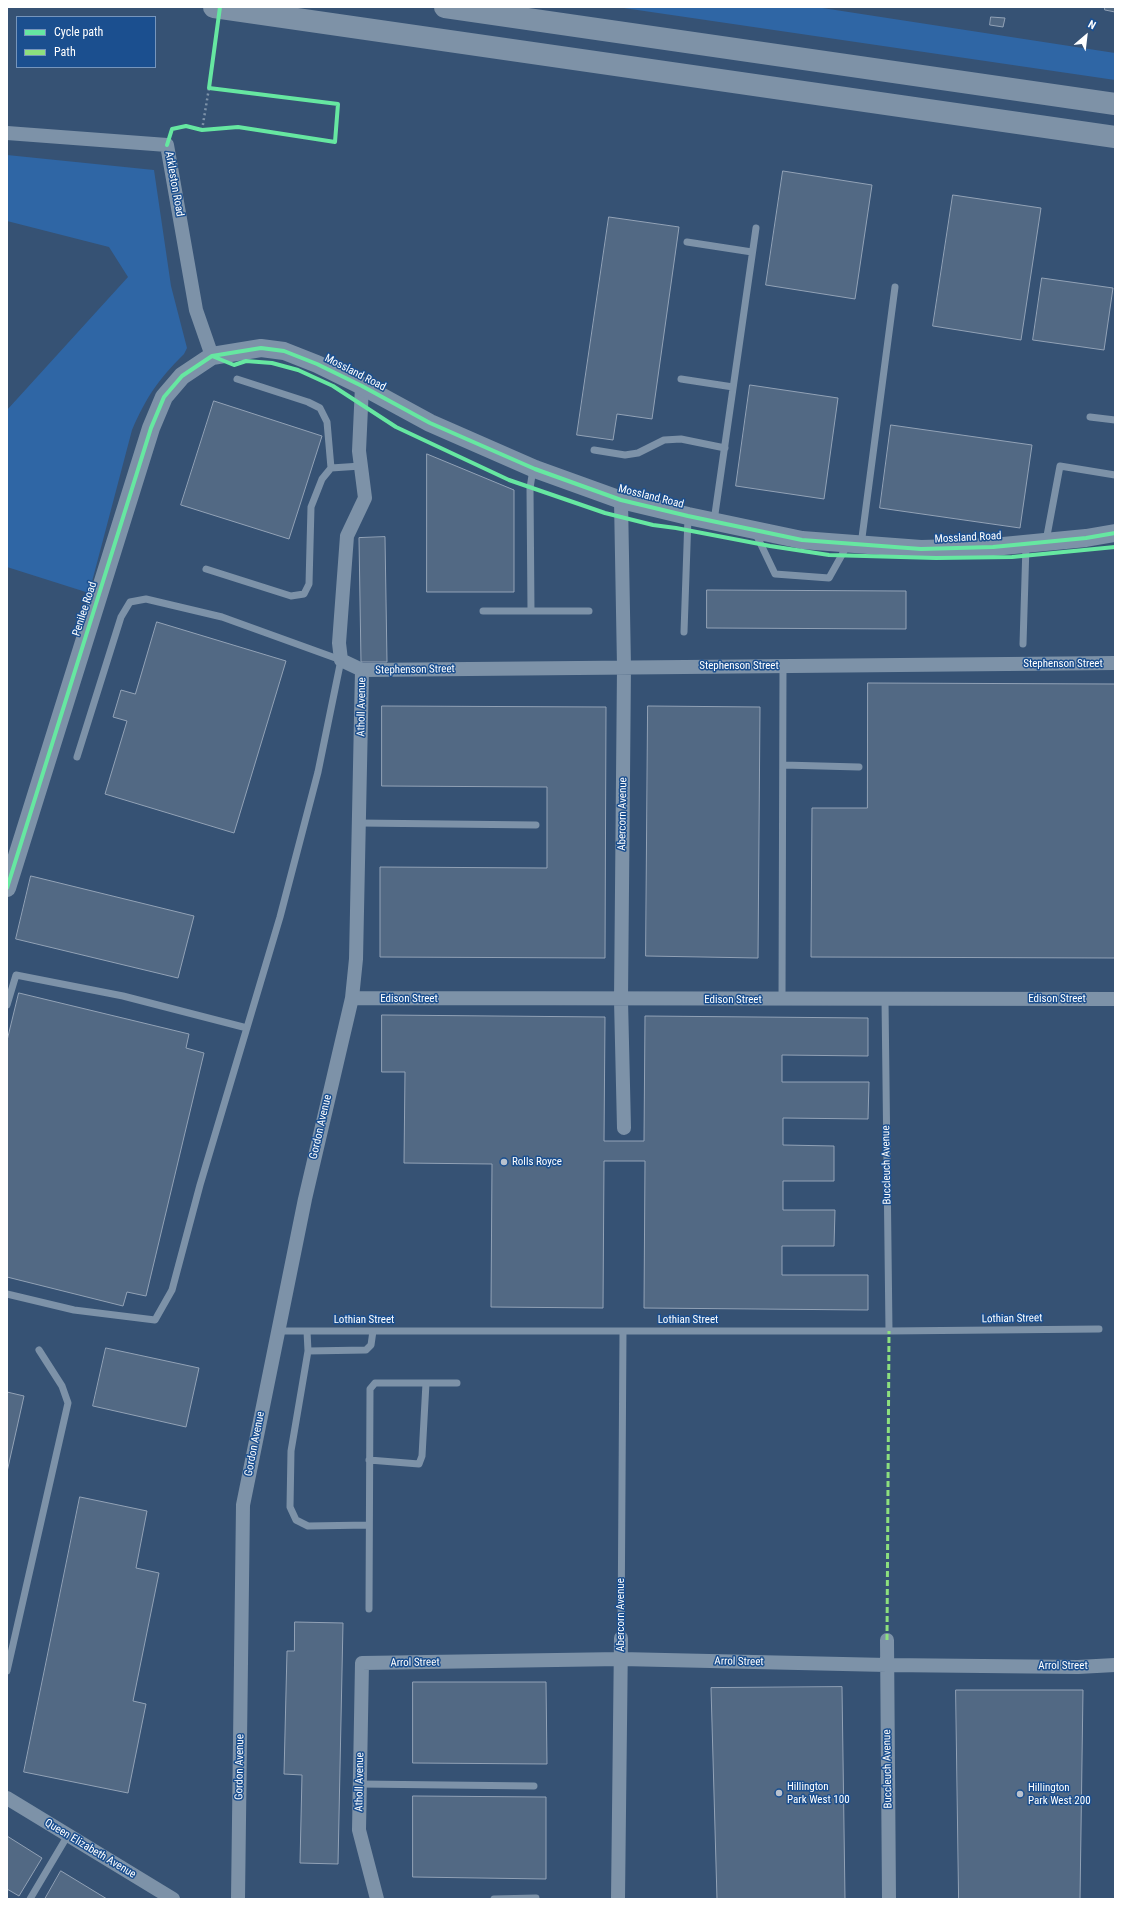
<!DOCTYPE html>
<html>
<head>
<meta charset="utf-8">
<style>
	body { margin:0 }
	#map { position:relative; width:1122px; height:1906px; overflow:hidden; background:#365274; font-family:"Roboto Condensed",sans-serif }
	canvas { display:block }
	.frame { position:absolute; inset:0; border:8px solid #fff; pointer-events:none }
	.legend { position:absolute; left:16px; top:16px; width:140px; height:52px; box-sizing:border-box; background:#1b4f8f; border:1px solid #7695bc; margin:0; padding:5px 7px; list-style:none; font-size:12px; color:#fff }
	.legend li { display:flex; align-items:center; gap:8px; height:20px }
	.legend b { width:20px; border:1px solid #7695bc }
	.north { position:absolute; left:1066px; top:16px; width:40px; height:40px; -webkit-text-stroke:3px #1b4f8f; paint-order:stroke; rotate:28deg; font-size:11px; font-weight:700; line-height:16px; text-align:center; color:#fff }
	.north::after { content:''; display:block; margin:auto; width:14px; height:18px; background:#fff; clip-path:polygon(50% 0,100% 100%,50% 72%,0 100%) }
</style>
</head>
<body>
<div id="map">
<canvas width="1122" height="1906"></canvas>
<div class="frame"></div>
<ul class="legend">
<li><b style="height:5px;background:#66e7a1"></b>Cycle path</li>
<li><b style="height:5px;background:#8de07e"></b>Path</li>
</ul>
<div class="north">N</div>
</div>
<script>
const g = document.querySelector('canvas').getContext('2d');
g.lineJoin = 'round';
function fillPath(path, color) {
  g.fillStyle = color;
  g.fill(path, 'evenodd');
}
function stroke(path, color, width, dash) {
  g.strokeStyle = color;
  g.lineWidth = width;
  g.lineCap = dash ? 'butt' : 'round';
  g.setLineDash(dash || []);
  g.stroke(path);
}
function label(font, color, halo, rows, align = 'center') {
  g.font = font + ' "Roboto Condensed",sans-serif';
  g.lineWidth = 3;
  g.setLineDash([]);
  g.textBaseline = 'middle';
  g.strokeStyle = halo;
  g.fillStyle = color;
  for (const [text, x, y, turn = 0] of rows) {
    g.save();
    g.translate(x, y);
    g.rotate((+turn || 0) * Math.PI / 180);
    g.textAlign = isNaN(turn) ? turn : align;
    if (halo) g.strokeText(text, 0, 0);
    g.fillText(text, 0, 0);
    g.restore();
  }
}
fillPath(new Path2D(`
	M 617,7 L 816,7 L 1115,53 L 1115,80 Z
	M 7,155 L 154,170 L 171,286 L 187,348 L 184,354 C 158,380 147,396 132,430 L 89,593 L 7,567 L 7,410 L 128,277 L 109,247 L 7,221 Z`), '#2f66a5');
const building = new Path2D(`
	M 1105,7 L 1115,7 L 1115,12 L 1105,10 Z
	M 991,17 L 1005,18 L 1003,27 L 990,25 Z
	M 783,171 L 872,185 L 855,299 L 766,285 Z
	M 953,195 L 1041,208 L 1021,340 L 933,326 Z
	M 609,217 L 679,227 L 652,419 L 617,414 L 613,440 L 577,435 Z
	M 1042,278 L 1113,288 L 1104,350 L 1033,340 Z
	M 750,385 L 838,398 L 824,499 L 736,486 Z
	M 214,401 L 322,436 L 289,539 L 181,505 Z
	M 891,425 L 1032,445 L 1020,528 L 880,508 Z
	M 427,454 L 514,490 L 514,592 L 427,592 Z
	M 385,537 L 387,662 L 361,662 L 359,538 Z
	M 707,590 L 906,591 L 906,629 L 707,628 Z
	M 157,622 L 286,661 L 234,833 L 105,794 L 127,721 L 113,717 L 121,690 L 135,694 Z
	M 868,683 L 1115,684 L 1115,958 L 811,957 L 812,808 L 867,808 Z
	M 382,706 L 606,707 L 605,958 L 380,957 L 380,867 L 547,868 L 547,787 L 382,786 Z
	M 648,706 L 760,707 L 758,958 L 646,956 Z
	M 31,876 L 194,916 L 178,978 L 16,939 Z
	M 19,993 L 189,1034 L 186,1048 L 204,1053 L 146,1296 L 127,1292 L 123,1306 L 7,1277 L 7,1041 Z
	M 382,1015 L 605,1017 L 604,1141 L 644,1141 L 645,1016 L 868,1018 L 868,1056 L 782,1055 L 782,1082 L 869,1082 L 868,1119 L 783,1118 L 783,1145 L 834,1146 L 834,1181 L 783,1181 L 783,1210 L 835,1210 L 834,1246 L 782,1246 L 782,1275 L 868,1275 L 868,1310 L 644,1308 L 645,1161 L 604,1161 L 603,1308 L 491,1307 L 492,1164 L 404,1163 L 405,1072 L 382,1072 Z
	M 106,1348 L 199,1368 L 186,1427 L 93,1406 Z
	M 7,1392 L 24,1396 L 7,1472 Z
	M 80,1497 L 147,1511 L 136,1568 L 159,1573 L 133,1701 L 146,1704 L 128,1793 L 24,1772 Z
	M 295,1622 L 343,1623 L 338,1864 L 300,1863 L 302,1775 L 284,1774 L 287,1651 L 294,1651 Z
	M 413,1682 L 546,1682 L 547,1764 L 413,1763 Z
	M 842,1687 L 845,1899 L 717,1899 L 711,1688 Z
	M 956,1690 L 1083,1690 L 1080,1899 L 959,1899 Z
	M 413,1796 L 546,1797 L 546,1879 L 413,1877 Z
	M 7,1836 L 42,1858 L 19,1896 L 7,1889 Z
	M 61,1871 L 107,1899 L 45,1899 Z`);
fillPath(building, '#526984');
stroke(building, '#92a2b6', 1);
stroke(new Path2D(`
	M 202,130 L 209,88`), '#7d92a8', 2.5, [2, 3]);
stroke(new Path2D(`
	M 687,242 L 752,252
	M 681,379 L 733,387
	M 1090,417 L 1115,420
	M 594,450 L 625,455 L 638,453 L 664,440 L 681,439 L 725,448
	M 331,468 L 361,466
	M 714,521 L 756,228
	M 755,532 L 775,574 L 829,578 L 848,544
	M 1046,541 L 1060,466 L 1115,475
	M 861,545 L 895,287
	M 206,569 L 291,596 L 304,594 L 309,584 L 311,507 L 322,479 L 331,468 L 327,422 L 320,408 L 308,402 L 237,379
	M 483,611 L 589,611
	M 531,611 L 530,488 L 533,469
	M 684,632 L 688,517
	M 1023,644 L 1026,545
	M 783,765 L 859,767
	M 359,823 L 536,825
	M 782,999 L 783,666
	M 885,999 L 889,1331
	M 7,1005 L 16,975 L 123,996 L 247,1028
	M 7,1294 L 74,1310 L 155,1320 L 172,1290 L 200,1185 L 280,917 L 318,772 L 341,660 L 222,617 L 146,599 L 130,602 L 121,617 L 77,757
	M 278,1331 L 889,1331 L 1099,1329
	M 307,1331 L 308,1351 L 291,1451 L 290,1507 L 296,1520 L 308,1526 L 369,1525
	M 308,1351 L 366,1350 L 371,1345 L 373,1331
	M 369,1460 L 419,1464 L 422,1456 L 426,1383
	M 369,1609 L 370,1389 L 375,1383 L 457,1383
	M 621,1638 L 623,1331
	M 7,1671 L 68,1403 L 62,1386 L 39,1350
	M 359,1784 L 534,1786
	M 30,1899 L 68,1835
	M 494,1899 L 536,1898`), '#7d92a8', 7);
stroke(new Path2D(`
	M 7,133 L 167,145 L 196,310 L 212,356
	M 362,386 L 359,451 L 365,498 L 347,536 L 339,643 L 341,660 L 362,670 L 1115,663
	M 621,500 L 624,667 L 621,1000 L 624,1128
	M 352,998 L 1115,999
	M 887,1640 L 889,1899
	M 7,1798 L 173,1899
	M 238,1899 L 243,1505 L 305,1199 L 352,998 L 356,959 L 362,670
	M 377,1899 L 359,1830 L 362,1663 L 621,1659 L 887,1665 L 1078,1667 L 1115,1665
	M 618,1899 L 621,1638`), '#7d92a8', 14);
stroke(new Path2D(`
	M 7,888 L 151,428 L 164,397 L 182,376 L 212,356 L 261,348 L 284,351 L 317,364 L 362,386 L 430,423 L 535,469 L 621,500 L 688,516 L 802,540 L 921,549 L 993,547 L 1086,538 L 1115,533`), '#7d92a8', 18);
stroke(new Path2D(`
	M 214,7 L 1115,137
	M 445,7 L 1115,104`), '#7e92a7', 22);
stroke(new Path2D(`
	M 887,1640 L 889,1331`), '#8de07e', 3, [6, 3]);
stroke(new Path2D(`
	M 167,145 L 172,129 L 186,126 L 202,130 L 238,127 L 335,142 L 338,104 L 209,88 L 220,7
	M 212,356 L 234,365 L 246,361 L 272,363 L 298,370 L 333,386 L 396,427 L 509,480 L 605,513 L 653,525 L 676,528 L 770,546 L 829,555 L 936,558 L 1012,557 L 1115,547
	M 7,888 L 151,428 L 164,397 L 182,376 L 212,356 L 261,348 L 284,351 L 317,364 L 362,386 L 430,423 L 535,469 L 621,500 L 688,516 L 802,540 L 921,549 L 993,547 L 1086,538 L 1115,533`), '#66e7a1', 4);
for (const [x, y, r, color] of [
	[504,1162,4,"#b9c2ce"],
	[779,1793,4,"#b9c2ce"],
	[1020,1794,4,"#b9c2ce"]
]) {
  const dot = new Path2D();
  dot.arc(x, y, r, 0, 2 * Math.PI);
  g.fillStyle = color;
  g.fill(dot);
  stroke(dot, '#1b4f8f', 1.5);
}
label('11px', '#fff', '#1b4f8f', [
	["Arkleston Road",174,184,80],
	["Mossland Road",355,373,27],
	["Mossland Road",651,497,14],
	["Mossland Road",968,538,-3],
	["Penilee Road",85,609,-72],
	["Stephenson Street",1063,664],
	["Stephenson Street",739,666],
	["Stephenson Street",415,670,-1],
	["Atholl Avenue",362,707,-89],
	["Abercorn Avenue",623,814,-89],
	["Edison Street",409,999],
	["Edison Street",1057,999],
	["Edison Street",733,1000],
	["Gordon Avenue",321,1127,-77],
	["Buccleuch Avenue",887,1165,-91],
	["Lothian Street",1012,1319,-1],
	["Lothian Street",364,1320],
	["Lothian Street",688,1320],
	["Gordon Avenue",255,1444,-79],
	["Abercorn Avenue",621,1615,-90],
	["Arrol Street",739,1662,1],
	["Arrol Street",415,1663,-1],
	["Arrol Street",1063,1666],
	["Gordon Avenue",240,1767,-89],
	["Buccleuch Avenue",888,1769,-91],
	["Atholl Avenue",360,1782,-89],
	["Queen Elizabeth Avenue",90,1849,31]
]);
label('11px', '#fff', '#1b4f8f', [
	["Rolls Royce",512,1162],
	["Hillington",787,1787],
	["Park West 100",787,1800],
	["Hillington",1028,1788],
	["Park West 200",1028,1801]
], 'left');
</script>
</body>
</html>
